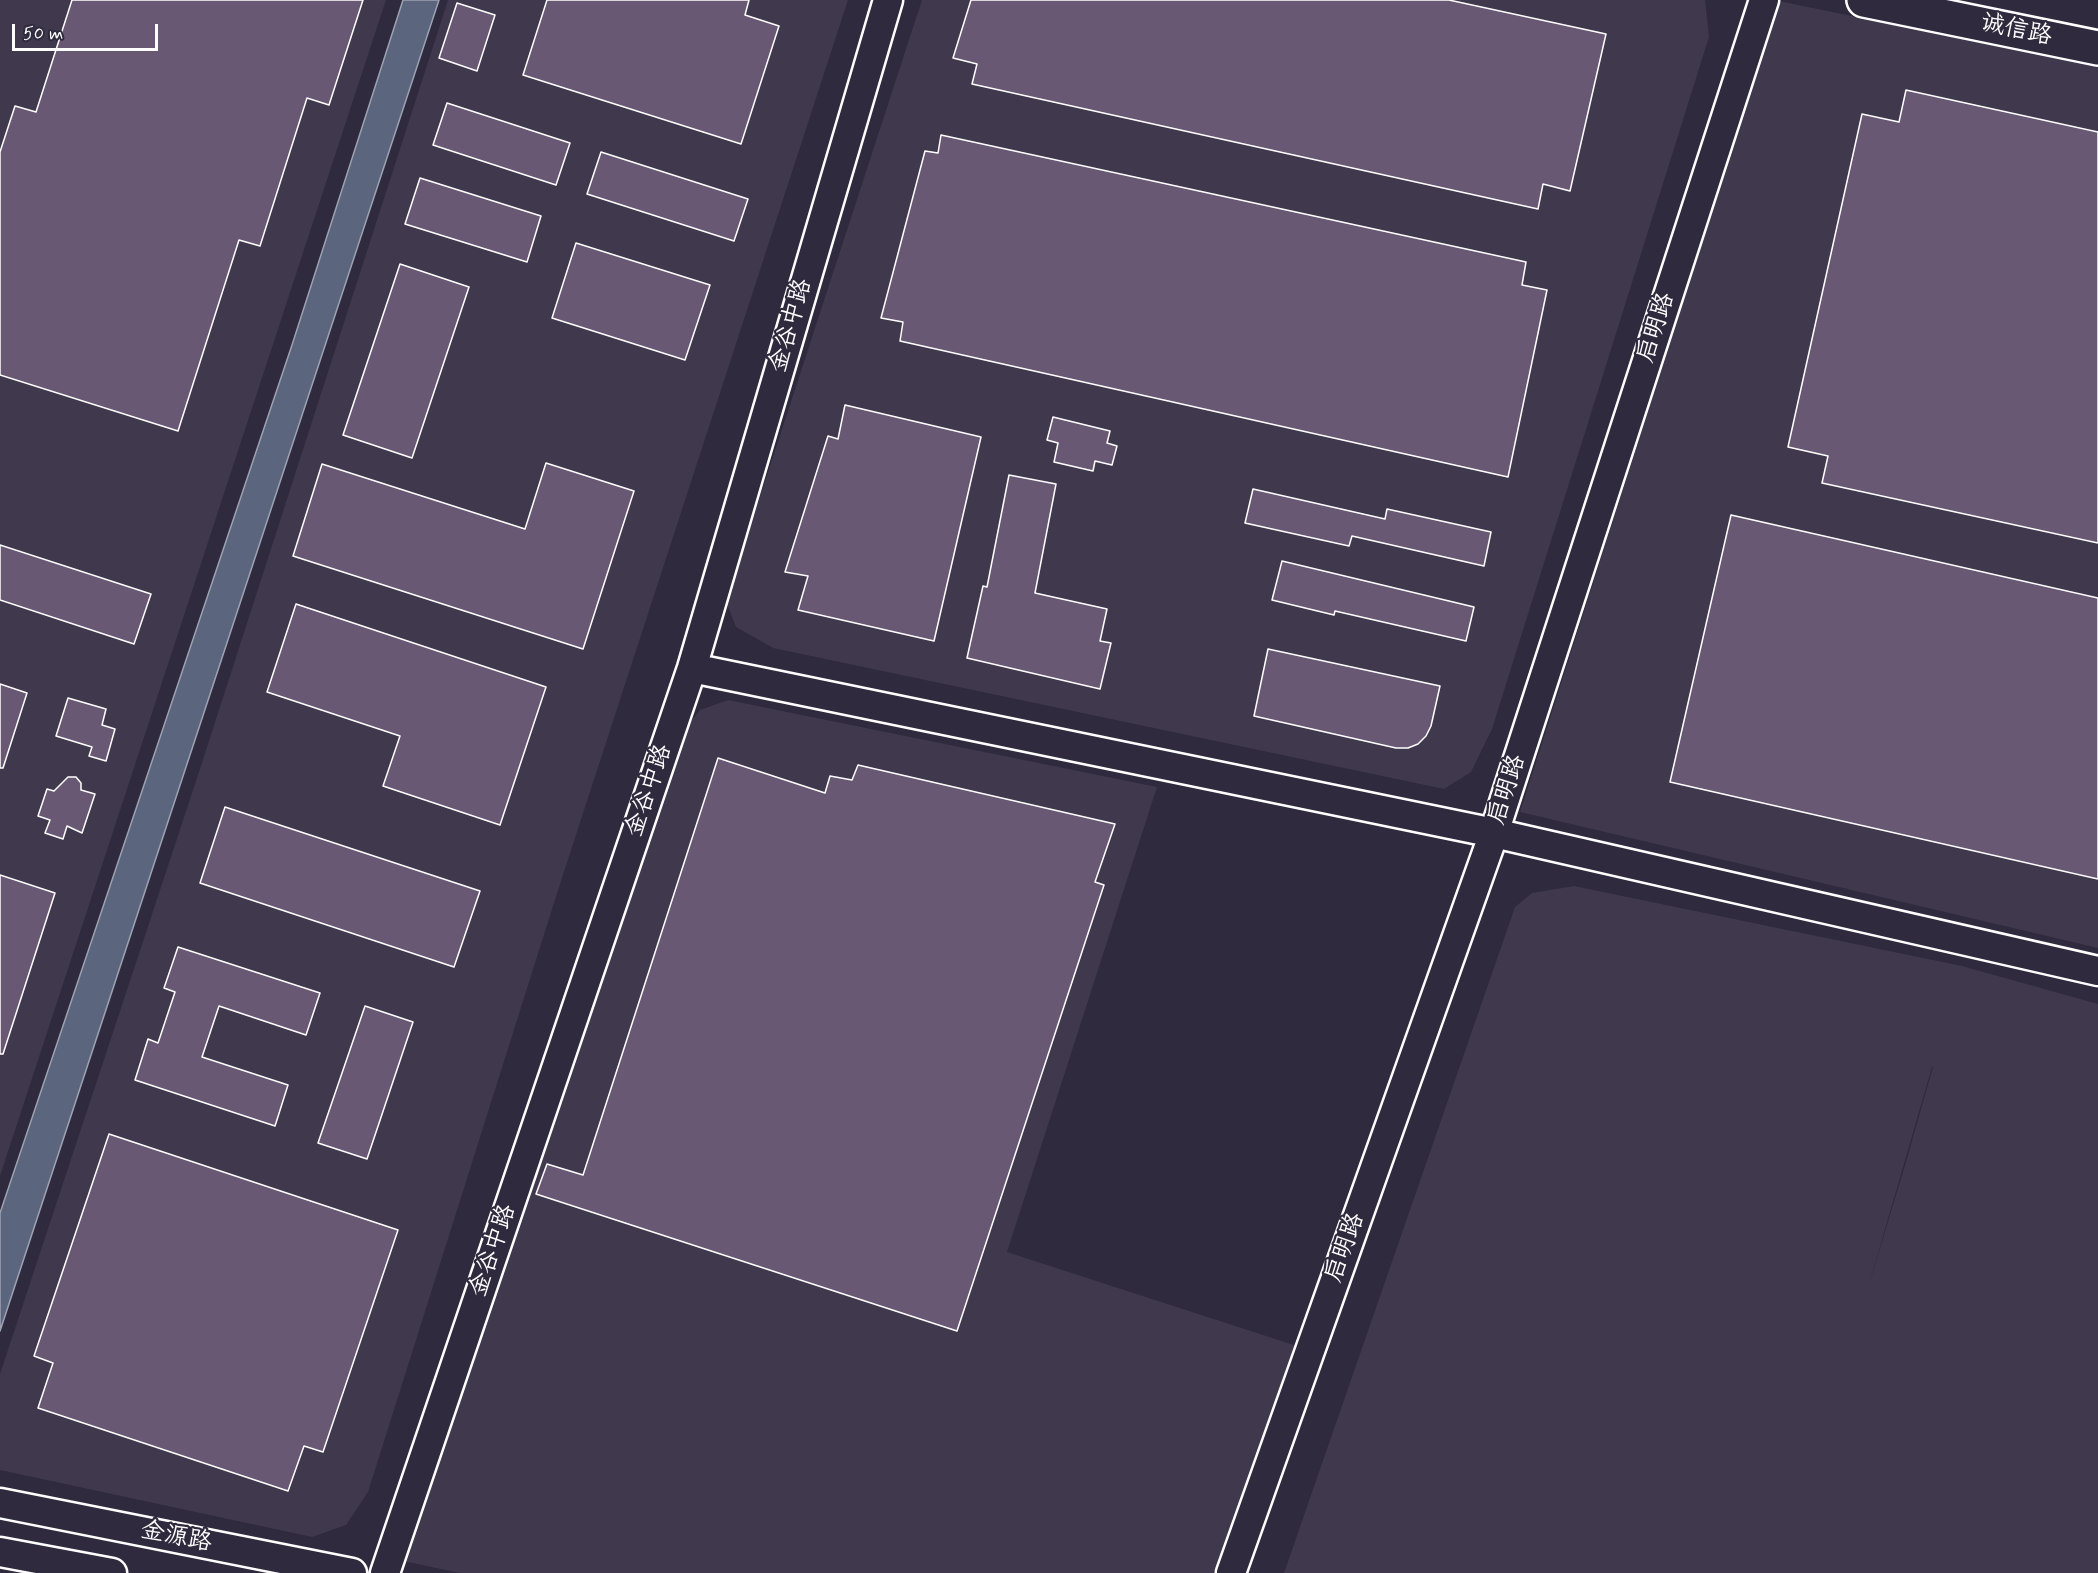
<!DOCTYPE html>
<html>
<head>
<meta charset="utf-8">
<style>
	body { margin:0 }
	#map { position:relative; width:2098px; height:1573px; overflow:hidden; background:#2f2a3d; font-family:Mynerve,sans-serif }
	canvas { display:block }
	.scale { position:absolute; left:12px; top:24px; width:146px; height:27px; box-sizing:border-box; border:3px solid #fff; border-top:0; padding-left:8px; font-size:18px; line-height:21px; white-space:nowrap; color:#fff; -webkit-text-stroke:4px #2f2a3d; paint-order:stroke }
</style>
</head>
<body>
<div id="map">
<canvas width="2098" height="1573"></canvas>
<div class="scale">50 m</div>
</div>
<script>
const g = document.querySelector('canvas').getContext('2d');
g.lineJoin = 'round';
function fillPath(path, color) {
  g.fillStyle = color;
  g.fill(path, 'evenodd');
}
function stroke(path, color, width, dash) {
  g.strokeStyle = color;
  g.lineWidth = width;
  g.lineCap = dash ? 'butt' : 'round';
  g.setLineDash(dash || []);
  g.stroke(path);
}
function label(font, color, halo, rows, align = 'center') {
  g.font = font + ' Mynerve,"LXGW WenKai TC",sans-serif';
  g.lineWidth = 4.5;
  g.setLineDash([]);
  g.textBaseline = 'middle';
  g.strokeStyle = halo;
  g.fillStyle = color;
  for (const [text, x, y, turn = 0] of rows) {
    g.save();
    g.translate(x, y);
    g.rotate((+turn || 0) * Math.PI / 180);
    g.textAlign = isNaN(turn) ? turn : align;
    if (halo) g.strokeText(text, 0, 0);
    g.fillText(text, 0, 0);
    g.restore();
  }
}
fillPath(new Path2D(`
	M 0,0 L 386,0 L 0,1176 Z
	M 448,0 L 848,0 L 560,884 L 368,1492 L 346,1525 L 312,1537 L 0,1470 L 0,1374 L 198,775 Z
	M 922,0 L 1705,0 L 1709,37 L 1492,729 L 1471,772 L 1444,789 L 773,648 L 736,627 L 726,601 Z
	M 1779,1 L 2098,67 L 2098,948 L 1520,812 Z
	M 728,700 L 1157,787 L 1007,1252 L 1297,1346 L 1215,1573 L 460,1573 L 403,1561 L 680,736 L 700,710 Z
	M 1574,886 L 1962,966 L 2098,1004 L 2098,1573 L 1284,1573 L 1515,907 L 1532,893 ZM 1933,1067 L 1906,1162 L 1868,1288 L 1932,1067 Z`), '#40384d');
const water = new Path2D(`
	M 403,0 L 439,0 L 0,1331 L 0,1213 L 292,345 Z`);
fillPath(water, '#5c657e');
stroke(water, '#9da3b2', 1.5);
const building = new Path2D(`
	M 72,0 L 363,0 L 329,105 L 307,98 L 260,246 L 239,240 L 178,431 L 0,375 L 0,152 L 15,106 L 36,112 Z
	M 547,0 L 749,0 L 745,15 L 779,26 L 741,144 L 523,75 Z
	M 971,0 L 1449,0 L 1606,34 L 1570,191 L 1543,184 L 1538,209 L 972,84 L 977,64 L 953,58 Z
	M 457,3 L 495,15 L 477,71 L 439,58 Z
	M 1906,90 L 2098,132 L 2098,543 L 1822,483 L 1828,456 L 1788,447 L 1862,114 L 1899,122 Z
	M 447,103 L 570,143 L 556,185 L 433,145 Z
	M 941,135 L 1526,262 L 1522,285 L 1547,290 L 1508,477 L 900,341 L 903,322 L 881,318 L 925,151 L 938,153 Z
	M 601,152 L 748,199 L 734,241 L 587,194 Z
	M 420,178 L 541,216 L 527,262 L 405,224 Z
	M 576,243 L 710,285 L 685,360 L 552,318 Z
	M 400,264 L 469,287 L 412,458 L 343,435 Z
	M 845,405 L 981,437 L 934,641 L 798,610 L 808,576 L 785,572 L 828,436 L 838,439 Z
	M 1053,417 L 1110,431 L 1107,443 L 1117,446 L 1112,465 L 1095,461 L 1093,471 L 1054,462 L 1058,443 L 1047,440 Z
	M 546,463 L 634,491 L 583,649 L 293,556 L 322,464 L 525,529 Z
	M 1009,475 L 1056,484 L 1035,593 L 1107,609 L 1100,641 L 1111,643 L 1100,689 L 967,658 L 983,586 L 987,587 Z
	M 1253,489 L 1385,519 L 1387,509 L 1491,532 L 1484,566 L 1352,536 L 1349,546 L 1245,523 Z
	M 1731,515 L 2098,598 L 2098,879 L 1670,782 Z
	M 0,545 L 151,594 L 134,644 L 0,600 Z
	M 1282,561 L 1474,607 L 1466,641 L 1335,611 L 1334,615 L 1272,600 Z
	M 296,604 L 546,687 L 500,825 L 383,786 L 400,736 L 267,692 Z
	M 1268,649 L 1440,686 L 1431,726 L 1426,736 L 1418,744 L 1408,748 L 1396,748 L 1254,716 Z
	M 0,684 L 27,693 L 3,768 L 0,768 Z
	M 68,698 L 106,709 L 102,725 L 115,729 L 106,761 L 89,756 L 92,747 L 56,736 Z
	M 718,758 L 825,793 L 830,776 L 852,780 L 858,765 L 1115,824 L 1095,882 L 1104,885 L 957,1331 L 536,1194 L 547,1164 L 583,1175 Z
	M 68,777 L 76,777 L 81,783 L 81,790 L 95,794 L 82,833 L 67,826 L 63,839 L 45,833 L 50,820 L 38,816 L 47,789 L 54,791 Z
	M 225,807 L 480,891 L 454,967 L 200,883 Z
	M 0,875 L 55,893 L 3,1054 L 0,1054 Z
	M 178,947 L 320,993 L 306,1035 L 219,1006 L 202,1057 L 288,1085 L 275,1126 L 135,1080 L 148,1039 L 158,1043 L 175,992 L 164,988 Z
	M 365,1006 L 413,1022 L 367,1159 L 318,1143 Z
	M 109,1134 L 398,1230 L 323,1452 L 304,1446 L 288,1491 L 38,1408 L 53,1363 L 34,1356 Z`);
fillPath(building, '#685873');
stroke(building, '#fff', 1.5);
const minor = new Path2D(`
	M 692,668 L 1494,833 L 2098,971
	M 0,1503 L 352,1573
	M 0,1552 L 112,1573
	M 385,1573 L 692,668 L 888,0
	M 1231,1573 L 1494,833 L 1764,0`);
const major = new Path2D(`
	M 1864,0 L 2098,48`);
stroke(minor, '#fff', 33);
stroke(major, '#fff', 38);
stroke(minor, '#2f2a3d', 28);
stroke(major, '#2f2a3d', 33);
label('24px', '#fff', '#2f2a3d', [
	["诚信路",2016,31,12],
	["金谷中路",792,326,-74],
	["启明路",1657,328,-72],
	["启明路",1508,790,-72],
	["金谷中路",650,791,-71],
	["启明路",1346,1248,-70],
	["金谷中路",494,1251,-71],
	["金源路",176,1538,11]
]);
</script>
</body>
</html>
